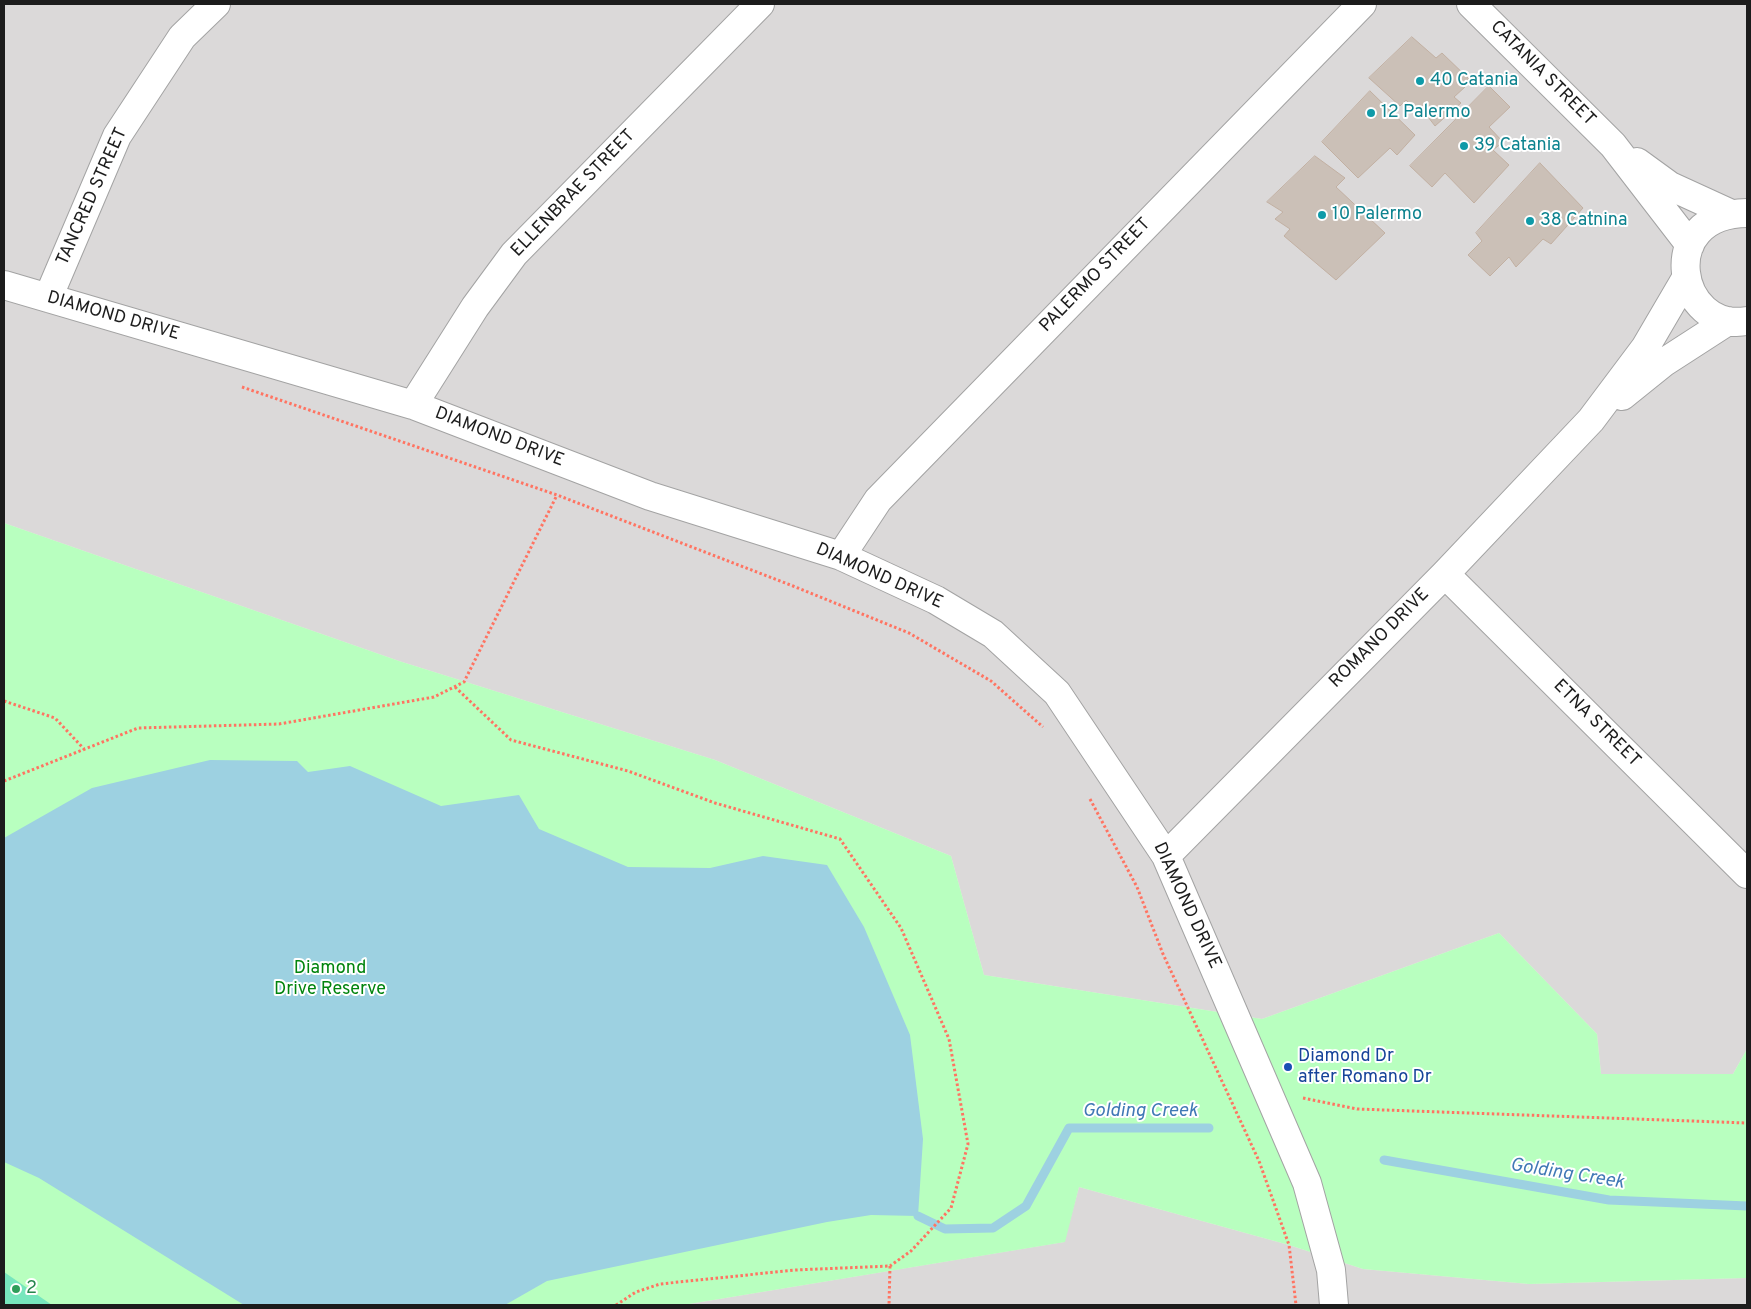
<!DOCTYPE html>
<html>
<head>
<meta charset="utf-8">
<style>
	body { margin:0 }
	#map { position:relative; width:1751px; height:1309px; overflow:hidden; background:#efebe1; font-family:Overpass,sans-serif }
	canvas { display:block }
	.frame { position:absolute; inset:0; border:5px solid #1c1c1c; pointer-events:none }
</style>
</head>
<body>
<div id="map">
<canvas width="1751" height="1309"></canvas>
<div class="frame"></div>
</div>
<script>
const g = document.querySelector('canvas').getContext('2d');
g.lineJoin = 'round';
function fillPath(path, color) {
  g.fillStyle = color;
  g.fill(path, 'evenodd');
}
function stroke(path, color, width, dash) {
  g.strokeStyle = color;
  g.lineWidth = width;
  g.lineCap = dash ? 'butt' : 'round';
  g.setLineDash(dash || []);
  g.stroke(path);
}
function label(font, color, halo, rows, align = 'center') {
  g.font = font + ' Overpass,sans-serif';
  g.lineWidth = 4;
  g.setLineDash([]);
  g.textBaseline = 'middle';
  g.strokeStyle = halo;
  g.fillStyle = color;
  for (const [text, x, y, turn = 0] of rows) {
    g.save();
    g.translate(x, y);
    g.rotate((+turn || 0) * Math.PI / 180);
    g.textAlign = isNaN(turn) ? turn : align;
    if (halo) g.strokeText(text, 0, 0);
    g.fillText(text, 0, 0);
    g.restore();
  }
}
fillPath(new Path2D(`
	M 4,4 L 1747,4 L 1747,1049 L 1733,1074 L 1601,1074 L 1597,1034 L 1499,933 L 1262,1019 L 984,975 L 951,856 L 715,760 L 399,661 L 4,523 Z
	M 1079,1187 L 1289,1245 L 1363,1269 L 1529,1284 L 1747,1278 L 1747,1305 L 683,1305 L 1064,1242 Z`), '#dbd9d9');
fillPath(new Path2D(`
	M 4,523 L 399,661 L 715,760 L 951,856 L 984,975 L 1262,1019 L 1499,933 L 1597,1034 L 1601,1074 L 1733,1074 L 1747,1049 L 1747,1278 L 1529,1284 L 1363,1269 L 1289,1245 L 1079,1187 L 1065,1242 L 683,1305 L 4,1305 Z`), '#b8ffbf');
fillPath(new Path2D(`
	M 4,1272 L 52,1305 L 4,1305 Z`), '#77e6bd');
fillPath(new Path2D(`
	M 210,760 L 297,761 L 308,772 L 350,766 L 441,806 L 519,795 L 539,829 L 628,867 L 710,868 L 763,856 L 827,865 L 864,927 L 910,1035 L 923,1139 L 918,1216 L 871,1215 L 827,1222 L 547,1281 L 505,1305 L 244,1305 L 39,1178 L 4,1162 L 4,838 L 92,788 Z`), '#9dd1e1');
stroke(new Path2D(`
	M 1384,1160 L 1609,1200 L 1747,1206
	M 918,1216 L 945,1229 L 993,1228 L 1026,1206 L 1069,1128 L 1209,1128`), '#9dd1e1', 9);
const building = new Path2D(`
	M 1412,37 L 1436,58 L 1442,53 L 1469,79 L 1464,83 L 1465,87 L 1454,97 L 1461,103 L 1435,126 L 1425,113 L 1422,116 L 1406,100 L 1400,106 L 1369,78 Z
	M 1489,86 L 1510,107 L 1489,127 L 1503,142 L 1493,150 L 1509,165 L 1474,203 L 1445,173 L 1432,187 L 1410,166 Z
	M 1370,91 L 1415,135 L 1397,155 L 1390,148 L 1358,178 L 1322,142 Z
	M 1315,156 L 1345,178 L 1336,187 L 1385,233 L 1336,280 L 1284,236 L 1290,229 L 1275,219 L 1283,212 L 1267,202 Z
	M 1540,163 L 1583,208 L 1551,244 L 1543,239 L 1516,267 L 1509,257 L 1490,276 L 1468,255 L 1482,241 L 1476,233 Z`);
fillPath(building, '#cbc0b7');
stroke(building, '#c2b0a2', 1);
const minor = new Path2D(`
	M 1471,4 L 1613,145 L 1690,245
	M 1637,162 L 1670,186 L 1729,213
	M 1747,213 C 1654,214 1677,333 1747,321
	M 4,285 L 413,405 L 650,496 L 841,556 L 936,600 L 993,634 L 1057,693 L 1166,856 L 1307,1183 L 1331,1270 L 1334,1305
	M 48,298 L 117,136 L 182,37 L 216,4
	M 1622,396 L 1663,363 L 1728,321
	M 413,405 L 475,307 L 514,254 L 760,4
	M 841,556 L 878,500 L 1362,4
	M 1445,574 L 1747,874
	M 1166,856 L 1445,574 L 1591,420 L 1645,348 L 1686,278`);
stroke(minor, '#a3a3a3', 30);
stroke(new Path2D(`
	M 242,387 L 557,495 L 793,586 L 909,633 L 991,681 L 1043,727
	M 455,687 L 511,740 L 628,771 L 715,803 L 840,839 L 901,928 L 949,1039 L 968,1144 L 951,1208 L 911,1251 L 890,1266
	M 4,701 L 55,718 L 84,749
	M 4,781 L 138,728 L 279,724 L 434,697 L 464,682 L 557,495
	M 1090,799 L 1137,887 L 1163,954 L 1259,1161 L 1289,1245 L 1296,1305
	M 1303,1098 L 1357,1109 L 1747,1123
	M 616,1305 L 636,1292 L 660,1284 L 795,1270 L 890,1266 L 889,1305`), '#ff7462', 3, [2.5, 2.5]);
stroke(minor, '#fff', 28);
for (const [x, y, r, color] of [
	[1420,81,5,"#0f9aa8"],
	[1371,113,5,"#0f9aa8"],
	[1464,146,5,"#0f9aa8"],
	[1322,215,5,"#0f9aa8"],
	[1530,221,5,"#0f9aa8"],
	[1288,1067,5,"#1a4fb4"],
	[16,1289,5,"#2e9e5b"]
]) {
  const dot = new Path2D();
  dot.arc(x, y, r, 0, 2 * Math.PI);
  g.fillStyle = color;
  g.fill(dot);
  stroke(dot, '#fff', 2);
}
label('18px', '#1c1c1c', '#fff', [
	["CATANIA STREET",1542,74,45],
	["ELLENBRAE STREET",574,194,-46],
	["TANCRED STREET",93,197,-66],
	["PALERMO STREET",1096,276,-46],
	["DIAMOND DRIVE",113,317,16],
	["DIAMOND DRIVE",499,438,21],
	["DIAMOND DRIVE",879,577,24],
	["ROMANO DRIVE",1380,639,-45],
	["ETNA STREET",1596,724,45],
	["DIAMOND DRIVE",1186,906,65]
]);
label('18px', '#0d838f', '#fff', [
	["40 Catania",1430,81],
	["12 Palermo",1381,113],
	["39 Catania",1474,146],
	["10 Palermo",1332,215],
	["38 Catnina",1540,221]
], 'left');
label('18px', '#01840e', '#fff', [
	["Diamond",330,969],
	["Drive Reserve",330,990]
]);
label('18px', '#164399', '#fff', [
	["Diamond Dr",1298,1057],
	["after Romano Dr",1298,1078]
], 'left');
label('18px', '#27864d', '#fff', [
	["2",26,1289]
], 'left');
label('italic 19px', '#4079b5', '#fff', [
	["Golding Creek",1140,1112],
	["Golding Creek",1567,1175,9]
]);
</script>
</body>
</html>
